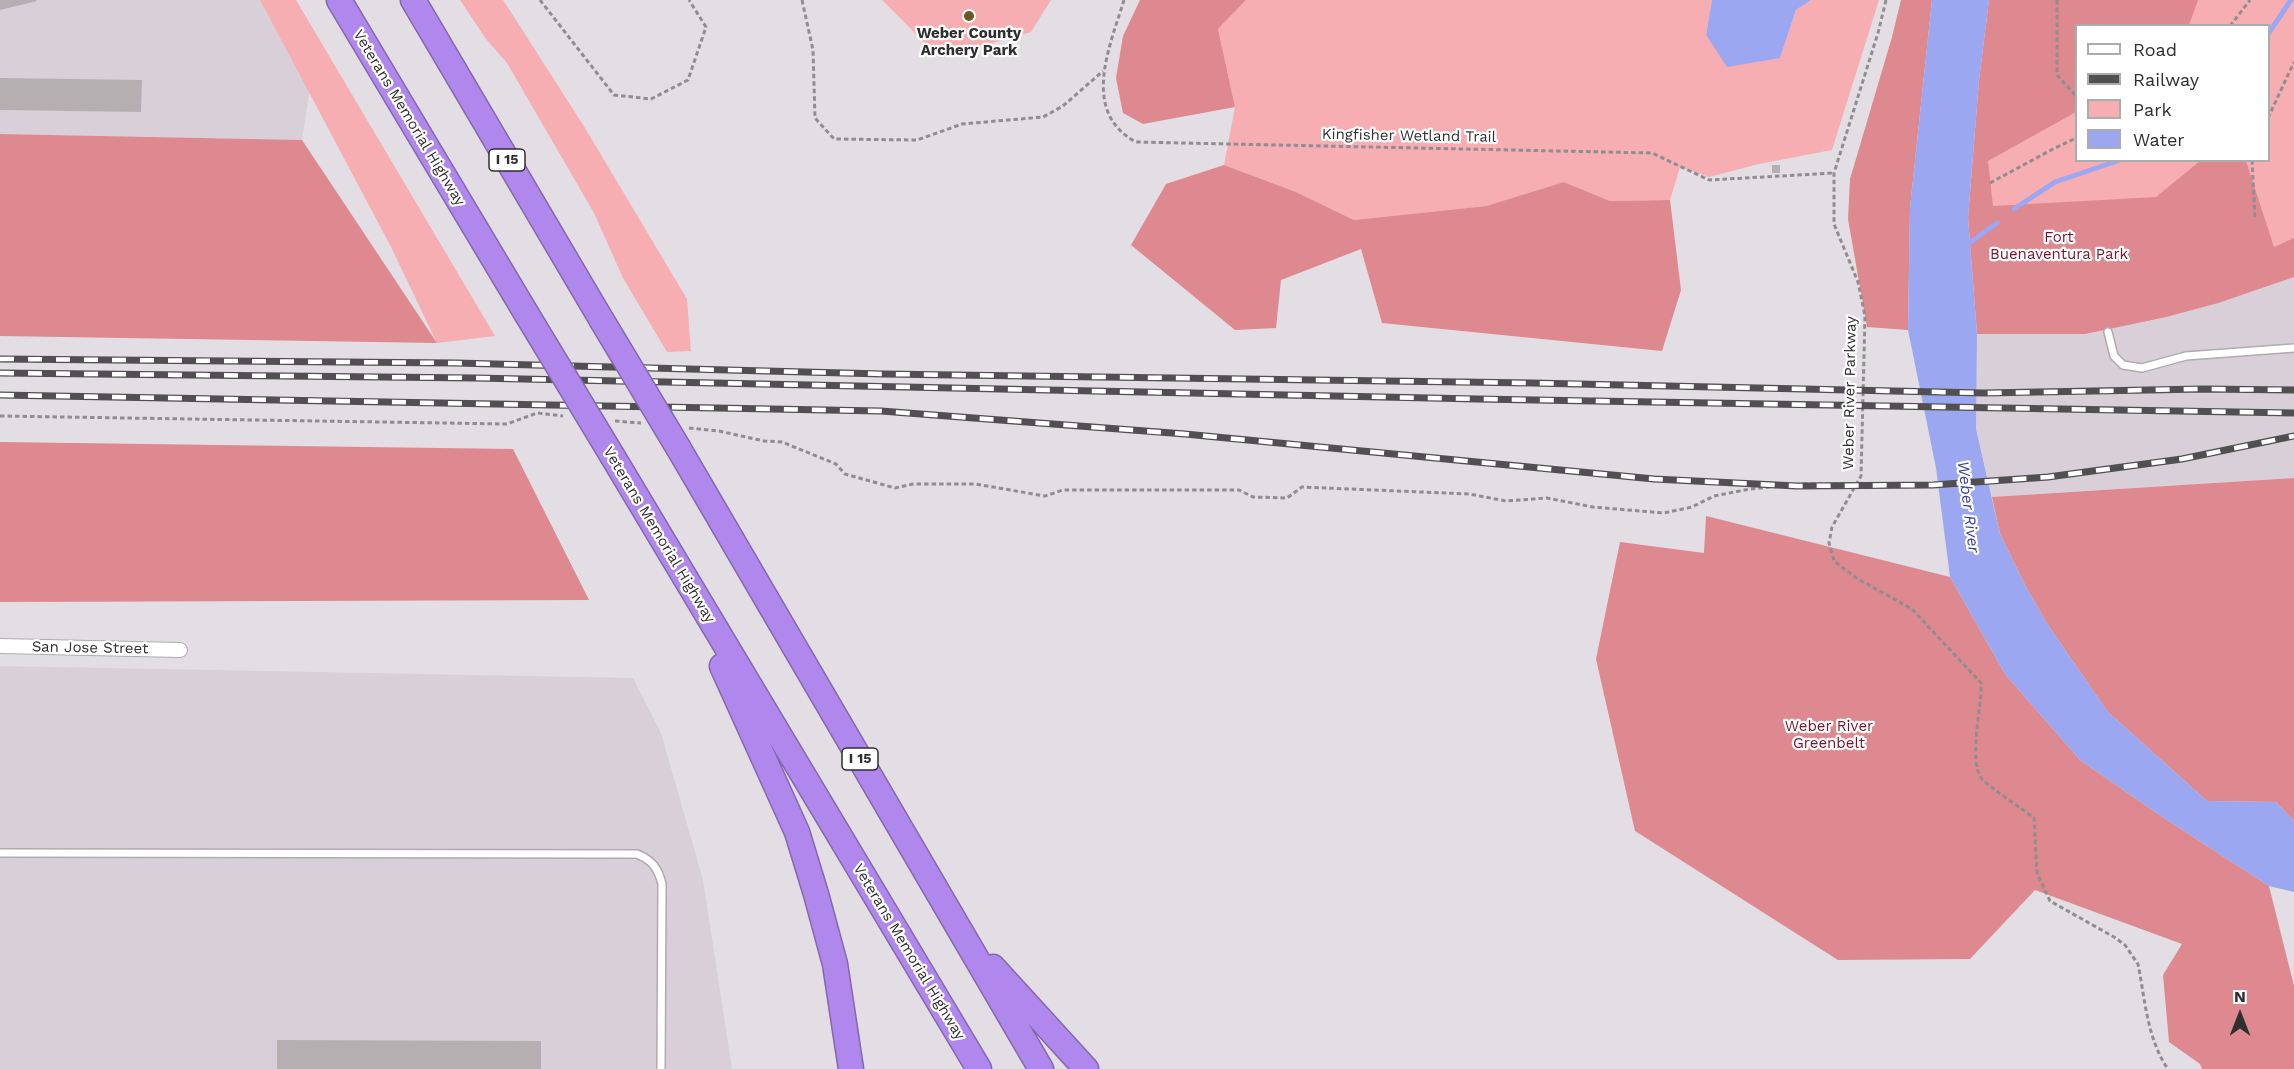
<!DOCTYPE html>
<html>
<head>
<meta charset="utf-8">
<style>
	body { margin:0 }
	#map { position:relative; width:2294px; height:1069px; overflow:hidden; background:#e3dee3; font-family:"Work Sans",sans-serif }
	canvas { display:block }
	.legend { position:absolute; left:2075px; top:24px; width:195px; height:138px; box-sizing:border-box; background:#fff; border:2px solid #acacac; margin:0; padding:8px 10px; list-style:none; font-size:18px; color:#302f30 }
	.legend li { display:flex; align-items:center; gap:12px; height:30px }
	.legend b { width:30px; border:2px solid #acacac }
	.north { position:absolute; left:2210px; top:985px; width:60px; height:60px; -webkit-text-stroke:4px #fff; paint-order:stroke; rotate:0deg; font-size:16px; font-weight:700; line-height:24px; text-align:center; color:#302f30 }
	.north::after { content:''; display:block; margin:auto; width:21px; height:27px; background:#302f30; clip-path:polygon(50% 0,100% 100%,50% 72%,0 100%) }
</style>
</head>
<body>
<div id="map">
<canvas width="2294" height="1069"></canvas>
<ul class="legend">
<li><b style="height:8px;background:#fff"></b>Road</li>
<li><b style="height:8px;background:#514f51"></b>Railway</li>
<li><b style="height:16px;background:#f6aeb2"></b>Park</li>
<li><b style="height:16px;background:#9ba7f0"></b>Water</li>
</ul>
<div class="north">N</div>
</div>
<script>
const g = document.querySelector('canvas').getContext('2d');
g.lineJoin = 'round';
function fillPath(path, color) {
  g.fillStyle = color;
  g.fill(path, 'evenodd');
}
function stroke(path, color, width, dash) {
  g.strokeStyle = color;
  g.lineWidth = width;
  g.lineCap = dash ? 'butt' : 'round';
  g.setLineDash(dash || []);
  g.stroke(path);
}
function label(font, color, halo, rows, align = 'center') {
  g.font = font + ' "Work Sans",sans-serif';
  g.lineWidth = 4.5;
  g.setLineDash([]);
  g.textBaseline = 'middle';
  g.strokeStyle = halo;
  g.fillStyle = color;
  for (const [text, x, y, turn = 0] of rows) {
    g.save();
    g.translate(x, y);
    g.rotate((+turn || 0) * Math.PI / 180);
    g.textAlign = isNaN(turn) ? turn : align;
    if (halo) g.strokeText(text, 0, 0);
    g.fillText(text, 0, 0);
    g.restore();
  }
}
fillPath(new Path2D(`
	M 0,0 L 267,0 L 311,81 L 302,140 L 0,134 Z
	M 2294,277 L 2294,478 L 1992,497 L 1976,429 L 1977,334 L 2085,334 L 2166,317 L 2218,303 Z
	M 0,666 L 633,678 L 661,733 L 703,880 L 732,1069 L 0,1069 Z`), '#d8cfd9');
fillPath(new Path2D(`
	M 260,0 L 296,0 L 495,336 L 437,343 L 390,245 Z
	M 460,0 L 503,0 L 509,9 L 585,128 L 687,299 L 691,351 L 667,352 L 623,278 L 594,213 L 507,63 L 486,39 Z
	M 882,0 L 1051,0 L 1031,32 L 940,58 Z
	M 1246,0 L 1712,0 L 1706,35 L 1780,58 L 1796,10 L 1811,0 L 1879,0 L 1832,150 L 1759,164 L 1709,177 L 1680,167 L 1670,200 L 1610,201 L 1564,182 L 1486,206 L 1354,220 L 1296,192 L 1224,165 L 1235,107 L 1218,29 Z
	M 1989,0 L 2294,0 L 2294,277 L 2218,303 L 2166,317 L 2085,334 L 1977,334 ZM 2076,26 L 2268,26 L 2268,160 L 2076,160 Z`), '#f6aeb2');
fillPath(new Path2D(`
	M 1140,0 L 1246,0 L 1218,29 L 1235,107 L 1143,124 L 1123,113 L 1116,78 L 1123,36 Z
	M 1901,0 L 1932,0 L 1910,208 L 1908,330 L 1867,327 L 1848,219 L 1850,179 L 1892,37 Z
	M 1989,0 L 2198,0 L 2189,25 L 2076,26 L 2076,112 L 1988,161 L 1993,206 L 2156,197 L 2200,161 L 2246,161 L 2274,247 L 2294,238 L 2294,277 L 2218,303 L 2166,317 L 2085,334 L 1977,334 L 1968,218 L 1979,80 Z
	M 0,134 L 302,140 L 437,343 L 0,336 Z
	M 1224,165 L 1296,192 L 1354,220 L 1486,206 L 1564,182 L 1610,201 L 1670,200 L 1681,290 L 1662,351 L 1382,323 L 1361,249 L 1281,280 L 1276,328 L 1235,330 L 1131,245 L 1166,184 Z
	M 0,442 L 513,449 L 589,600 L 0,602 Z
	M 2294,478 L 2294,821 L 2276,802 L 2207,801 L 2107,711 L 2046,622 L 2025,585 L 2000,534 L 1992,497 Z
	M 1706,516 L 1950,577 L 2005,674 L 2080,760 L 2161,816 L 2269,886 L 2294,986 L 2294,1069 L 2202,1069 L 2200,1064 L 2169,1042 L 2163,975 L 2182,944 L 2035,890 L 1970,959 L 1838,960 L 1635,831 L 1596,659 L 1620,542 L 1704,553 Z`), '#de8890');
fillPath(new Path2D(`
	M 1712,0 L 1811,0 L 1796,10 L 1780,58 L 1727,67 L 1706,35 Z
	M 1932,0 L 1989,0 L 1979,80 L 1968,218 L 1977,334 L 1976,429 L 2000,534 L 2025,585 L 2046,622 L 2107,711 L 2207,801 L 2276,802 L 2294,821 L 2294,892 L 2269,886 L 2161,816 L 2080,760 L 2005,674 L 1950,577 L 1936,468 L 1908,330 L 1910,208 Z`), '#9ba7f0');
stroke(new Path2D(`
	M 2268,34 L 2291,0
	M 2014,209 L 2055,182 L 2120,160
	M 1964,247 L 1997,223`), '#9ba7f0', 5);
fillPath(new Path2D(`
	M 0,0 L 36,0 L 37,1 L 0,10 Z
	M 0,78 L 142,80 L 141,112 L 0,110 Z
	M 1772,165 L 1780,165 L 1780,173 L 1772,173 Z
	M 277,1040 L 541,1041 L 541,1069 L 277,1069 Z`), '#b5afb1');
const service = new Path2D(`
	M 2108,332 L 2114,356 L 2123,365 L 2142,368 L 2186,356 L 2294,348
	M 0,853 L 637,854 C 652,860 658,868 662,884 L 661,1069`);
const minor = new Path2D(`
	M 0,646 L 180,650`);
const motorway = new Path2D(`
	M 339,0 L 526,313
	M 413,0 L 601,319
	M 679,449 L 1041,1069
	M 613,457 L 979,1069
	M 722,666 L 797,832 L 816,894 L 835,964 L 851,1069
	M 993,967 L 1086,1069`);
stroke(service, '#afabaf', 10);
stroke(minor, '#afabaf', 16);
stroke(motorway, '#8368ab', 27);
stroke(new Path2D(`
	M 540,0 L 614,95 L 651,99 L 688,80 L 706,27 L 689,0
	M 802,0 L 813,50 L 815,118 L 834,139 L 917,140 L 962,124 L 1043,117 L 1063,106 L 1103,71
	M 1124,0 C 1110,46 1080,112 1136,142 L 1652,153 L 1709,180 L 1834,173
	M 1886,0 L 1878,33 L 1834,173 L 1834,224 L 1858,282 L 1865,316 L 1861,476 L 1832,527 L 1829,543 L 1834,561 L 1858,579 L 1912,609 L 1981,683 C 1982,705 1968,763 1982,779 C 1993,790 2020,807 2034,818 L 2037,873 L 2050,901 L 2114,937 L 2125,945 L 2138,964 C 2145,999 2147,1039 2168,1069
	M 2057,0 L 2057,75 L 2076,96
	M 2230,26 L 2250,0
	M 2268,118 L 2294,62
	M 2252,160 L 2255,218
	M 1990,183 L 2053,149 L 2076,138
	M 0,416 L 507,424 L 537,413 L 563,416
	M 615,421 L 641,423
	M 689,428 L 719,431 L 764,441 L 782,442 L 836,464 L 845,474 L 895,488 L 913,484 L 975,484 L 1045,496 L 1063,490 L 1239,490 L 1253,497 L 1287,498 L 1302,487 L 1469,494 L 1506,501 L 1547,498 L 1593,507 L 1664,513 L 1692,507 L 1714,496 L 1750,489 L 1804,484 L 1856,484`), '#908d90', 3, [4.5, 3]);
stroke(service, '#fff', 7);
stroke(minor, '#fff', 14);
stroke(motorway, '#af87ed', 24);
const rail = new Path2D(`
	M 0,359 L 456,363 L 883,374 L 1532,383 L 1984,393 L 2203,389 L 2294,390
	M 0,373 L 475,378 L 1477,399 L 2294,413
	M 0,395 L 881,411 L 1185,434 L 1654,479 L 1797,486 L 1933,485 L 2048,477 L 2182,459 L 2294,436`);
stroke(rail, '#514f51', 7);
stroke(rail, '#fff', 4.5, [14]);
const motorwayBridge = new Path2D(`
	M 526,313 L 613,457
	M 601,319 L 679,449`);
stroke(motorwayBridge, '#8368ab', 27, []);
stroke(motorwayBridge, '#af87ed', 24);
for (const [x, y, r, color] of [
	[969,16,6,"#6b5826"]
]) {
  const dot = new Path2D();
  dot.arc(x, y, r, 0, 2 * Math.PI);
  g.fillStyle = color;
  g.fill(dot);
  stroke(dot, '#fff', 2);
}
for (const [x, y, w] of [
	[507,160,36],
	[860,759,36]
]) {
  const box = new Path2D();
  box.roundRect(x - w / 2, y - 11, w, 22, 4.5);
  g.fillStyle = '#fff';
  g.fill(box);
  stroke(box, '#302f30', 1.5);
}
label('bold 14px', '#302f30', null, [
	["I 15",507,160],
	["I 15",860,759]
]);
label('bold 15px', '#302f30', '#fff', [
	["Weber County",969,34],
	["Archery Park",969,51]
]);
label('15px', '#302f30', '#fff', [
	["Veterans Memorial Highway",409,118,59],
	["Kingfisher Wetland Trail",1409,136,1],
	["Weber River Parkway",1850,393,-89],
	["Veterans Memorial Highway",659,535,59],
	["San Jose Street",90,648,1],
	["Veterans Memorial Highway",909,952,59]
]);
label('15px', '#79132a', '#fff', [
	["Fort",2059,238],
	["Buenaventura Park",2059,255],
	["Weber River",1829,727],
	["Greenbelt",1829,744]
]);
label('italic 16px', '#3d4397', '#fff', [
	["Weber River",1968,507,83]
]);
</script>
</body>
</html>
